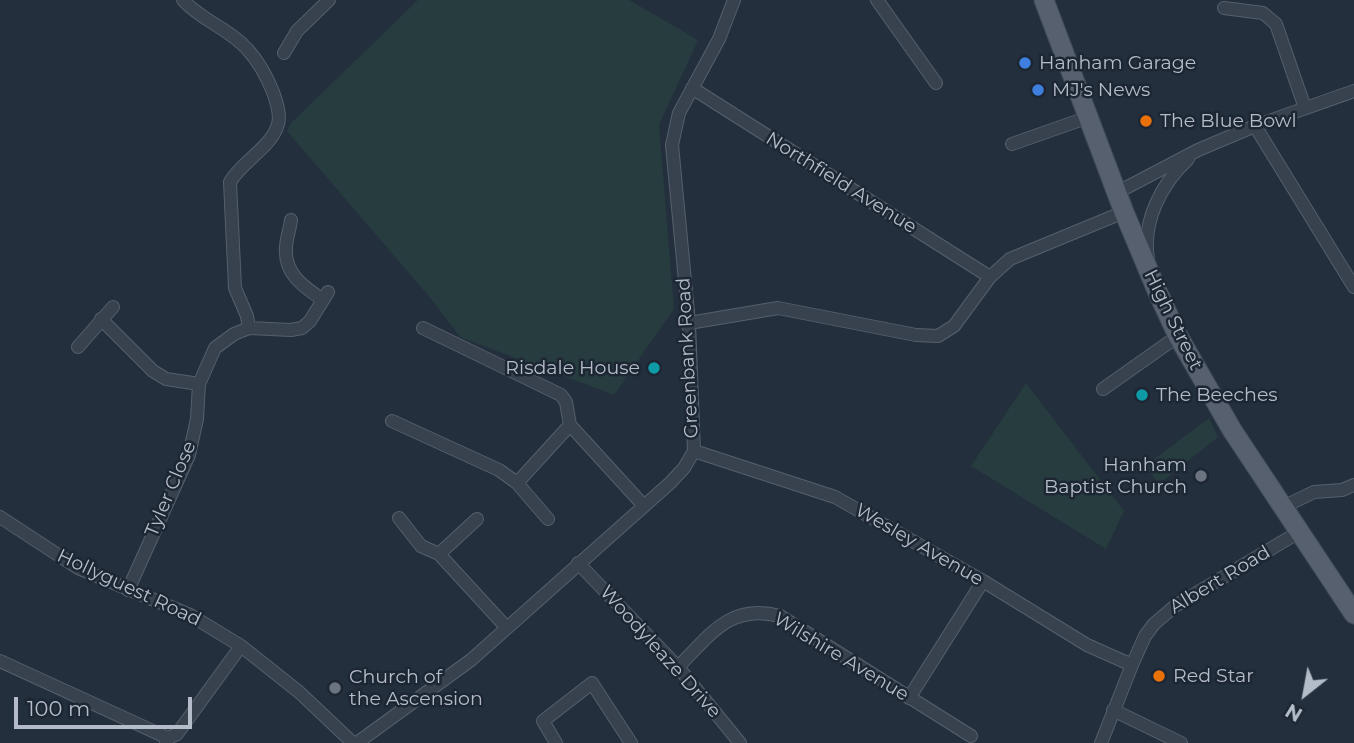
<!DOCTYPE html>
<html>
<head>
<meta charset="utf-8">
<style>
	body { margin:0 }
	#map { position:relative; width:1354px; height:743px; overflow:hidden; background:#242f3e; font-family:Montserrat,sans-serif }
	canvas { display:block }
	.north { position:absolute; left:1270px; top:659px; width:70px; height:70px; -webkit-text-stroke:5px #1d2633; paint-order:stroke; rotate:211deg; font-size:19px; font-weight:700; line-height:28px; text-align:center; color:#b4bcc9 }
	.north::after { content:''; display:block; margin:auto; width:24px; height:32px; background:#b4bcc9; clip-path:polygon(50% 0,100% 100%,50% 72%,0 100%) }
	.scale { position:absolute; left:14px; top:697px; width:178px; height:32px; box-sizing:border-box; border:4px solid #b4bcc9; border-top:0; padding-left:9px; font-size:21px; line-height:24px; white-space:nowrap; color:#b4bcc9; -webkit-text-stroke:5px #1d2633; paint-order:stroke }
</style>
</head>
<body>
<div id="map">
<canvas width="1354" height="743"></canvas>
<div class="north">N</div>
<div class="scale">100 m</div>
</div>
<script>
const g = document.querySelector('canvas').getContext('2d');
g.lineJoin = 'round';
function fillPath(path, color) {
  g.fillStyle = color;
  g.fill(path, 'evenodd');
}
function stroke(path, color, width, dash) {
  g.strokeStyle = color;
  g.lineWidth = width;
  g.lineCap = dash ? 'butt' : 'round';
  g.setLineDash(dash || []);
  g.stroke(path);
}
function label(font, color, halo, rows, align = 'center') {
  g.font = font + ' Montserrat,sans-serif';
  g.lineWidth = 5;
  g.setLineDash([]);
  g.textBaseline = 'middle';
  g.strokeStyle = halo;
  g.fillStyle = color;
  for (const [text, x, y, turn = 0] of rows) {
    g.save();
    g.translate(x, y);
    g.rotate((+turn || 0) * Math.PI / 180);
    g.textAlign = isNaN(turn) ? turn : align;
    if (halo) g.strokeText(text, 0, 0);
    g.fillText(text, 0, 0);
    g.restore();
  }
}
fillPath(new Path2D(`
	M 418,0 L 629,0 L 698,40 L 659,125 L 674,309 L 614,395 L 460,337 L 432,300 L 287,131 L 291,123 Z
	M 1026,383 L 1124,511 L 1106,549 L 971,466 Z
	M 1209,418 L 1218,437 L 1159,484 L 1145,466 Z`), '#263c3f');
const minor = new Path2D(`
	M 183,0 C 202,21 230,29 248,50 C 259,62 267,77 273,92 C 276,101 281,114 278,124 C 272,147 242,161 230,182 L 235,288 L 247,316 L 249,328
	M 877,0 L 936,83
	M 1224,8 L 1263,13 L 1276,24 L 1305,108
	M 284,53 L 297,31 L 329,0
	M 692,88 L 990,277
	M 1255,126 L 1354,287
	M 1012,144 L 1089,117
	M 1118,192 L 1198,150 L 1255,126 L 1354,91
	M 291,220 C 290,229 286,239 286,248 C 284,274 304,287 323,300
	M 1148,259 C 1142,222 1161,184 1188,159
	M 101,319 L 153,371 L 166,379 L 199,384
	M 689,323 L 778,308 L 916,335 L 938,336 L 954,326 L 990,277 L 1010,259 L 1124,212
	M 423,328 L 561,395 L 566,402 L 570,425 L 644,506
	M 78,347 L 113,307
	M 1103,389 L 1178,336
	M 392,421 L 499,470 L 517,483 L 548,519
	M 694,451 L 835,497 L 983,581 L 1087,645 L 1132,665
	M 517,483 L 570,425
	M 1283,507 L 1314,492 L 1342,490 L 1354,485
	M 0,517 L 78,568 L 190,615 L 241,646 L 299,692 L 353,743
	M 399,518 L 421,546 L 439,554 L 507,628
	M 439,554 L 477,519
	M 578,563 L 678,667 L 740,743
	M 128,590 L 189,455 L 197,419 L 199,384 L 215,348 L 234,334 L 249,328 L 291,330 L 302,328 L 310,321 L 328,292
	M 0,661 L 168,738
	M 678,667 C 710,635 730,603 780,616 L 971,736
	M 909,698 L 983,581
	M 1113,710 L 1181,743
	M 166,743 L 168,738 L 177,734 L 241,646
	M 357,743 L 471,660 L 670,483 L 684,468 L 694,451 L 689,323 L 672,145 L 679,113 L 719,39 L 734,0
	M 556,743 L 543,721 L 592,683 L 631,743
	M 1101,743 L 1132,665 L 1145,636 L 1154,624 L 1175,606 L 1299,532`);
const primary = new Path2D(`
	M 1044,0 L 1124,212 L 1158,293 L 1178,336 L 1232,430 L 1354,614`);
stroke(minor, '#565f6c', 14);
stroke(primary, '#414a57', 21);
stroke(minor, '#38414e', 12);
stroke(primary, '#56606e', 19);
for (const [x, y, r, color] of [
	[1025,63,7,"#3f7fe0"],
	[1038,90,7,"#3f7fe0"],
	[1146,121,7,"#e8710a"],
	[654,368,7,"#0f9aa8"],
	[1142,395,7,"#0f9aa8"],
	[1201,476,7,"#6b7280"],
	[1159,676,7,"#e8710a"],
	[335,688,7,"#6b7280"]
]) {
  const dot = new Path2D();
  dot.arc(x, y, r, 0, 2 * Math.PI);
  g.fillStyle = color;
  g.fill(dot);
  stroke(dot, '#1d2633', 2.5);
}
label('19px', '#b4bcc9', '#1d2633', [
	["Hanham Garage",1039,63],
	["MJ's News",1052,90],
	["The Blue Bowl",1160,121],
	["Risdale House",640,368,"right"],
	["The Beeches",1156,395],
	["Hanham",1187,465,"right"],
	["Baptist Church",1187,487,"right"],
	["Red Star",1173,676],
	["Church of",349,677],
	["the Ascension",349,699]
], 'left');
label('19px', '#b4bcc9', '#1d2633', [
	["Northfield Avenue",841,183,32],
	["High Street",1173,320,64],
	["Greenbank Road",688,358,-93],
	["Tyler Close",171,489,-67],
	["Wesley Avenue",919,545,30],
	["Albert Road",1220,580,-31],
	["Hollyguest Road",129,588,25],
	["Woodyleaze Drive",660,652,48],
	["Wilshire Avenue",841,657,31]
]);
</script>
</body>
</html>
